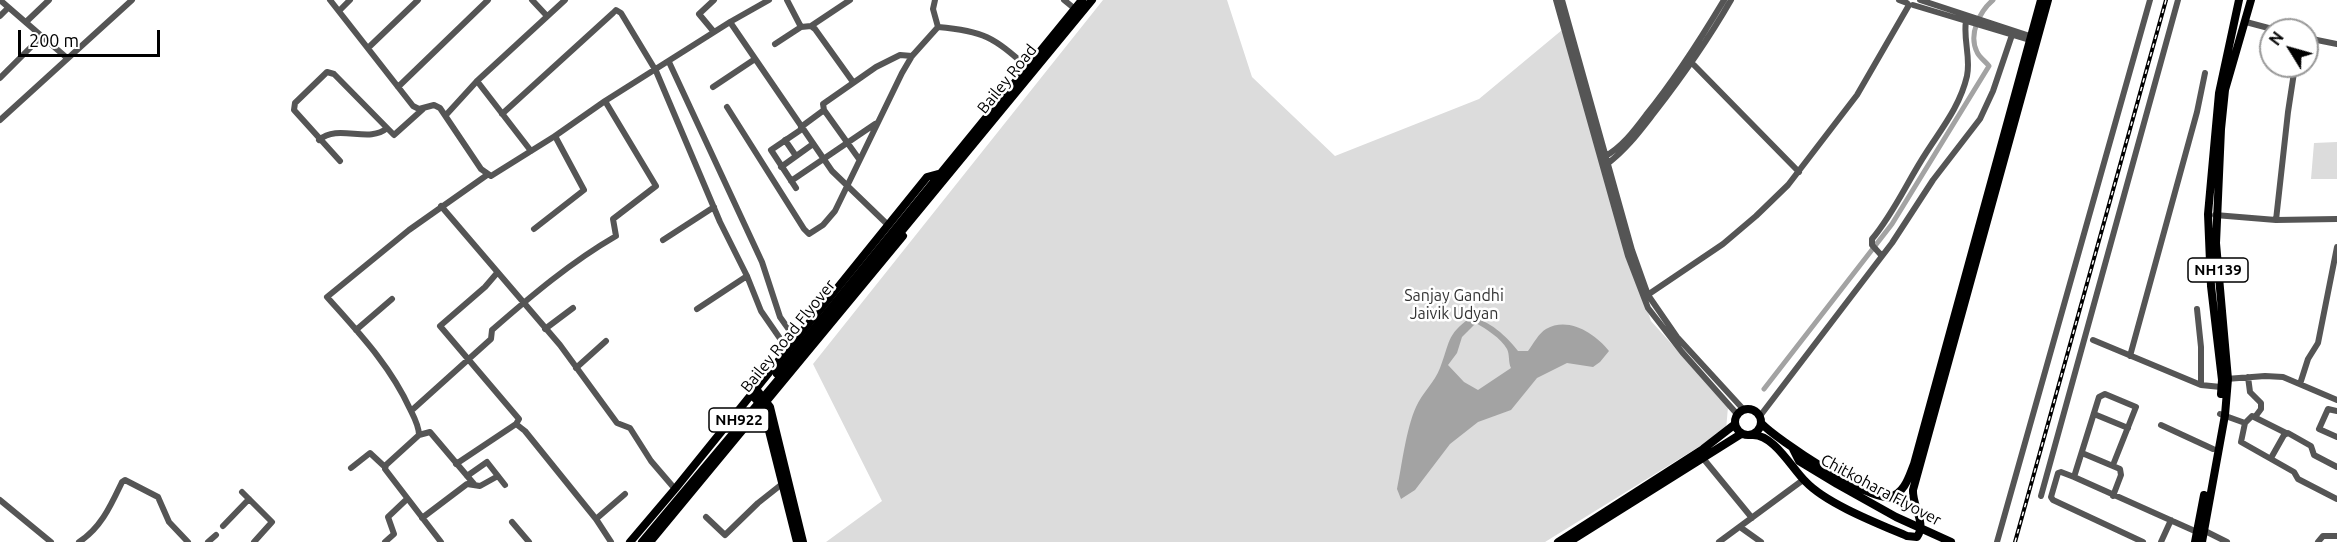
<!DOCTYPE html>
<html>
<head>
<meta charset="utf-8">
<style>
	body { margin:0 }
	#map { position:relative; width:2337px; height:542px; overflow:hidden; background:#fff; font-family:Ubuntu,sans-serif }
	canvas { display:block }
	.north { position:absolute; left:2259px; top:18px; width:60px; height:60px; box-sizing:border-box; background:#fff; border:2px solid #999; border-radius:50%; rotate:307deg; font-size:16px; font-weight:700; line-height:24px; text-align:center; color:#000 }
	.north::after { content:''; display:block; margin:auto; width:21px; height:27px; background:#000; clip-path:polygon(50% 0,100% 100%,50% 72%,0 100%) }
	.scale { position:absolute; left:18px; top:30px; width:142px; height:27px; box-sizing:border-box; border:3px solid #000; border-top:0; padding-left:8px; font-size:18px; line-height:21px; white-space:nowrap; color:#000; -webkit-text-stroke:4px #fff; paint-order:stroke }
</style>
</head>
<body>
<div id="map">
<canvas width="2337" height="542"></canvas>
<div class="north">N</div>
<div class="scale">200 m</div>
</div>
<script>
const g = document.querySelector('canvas').getContext('2d');
g.lineJoin = 'round';
function fillPath(path, color) {
  g.fillStyle = color;
  g.fill(path, 'evenodd');
}
function stroke(path, color, width, dash) {
  g.strokeStyle = color;
  g.lineWidth = width;
  g.lineCap = dash ? 'butt' : 'round';
  g.setLineDash(dash || []);
  g.stroke(path);
}
function label(font, color, halo, rows, align = 'center') {
  g.font = font + ' Ubuntu,sans-serif';
  g.lineWidth = 5;
  g.setLineDash([]);
  g.textBaseline = 'middle';
  g.strokeStyle = halo;
  g.fillStyle = color;
  for (const [text, x, y, turn = 0] of rows) {
    g.save();
    g.translate(x, y);
    g.rotate((+turn || 0) * Math.PI / 180);
    g.textAlign = isNaN(turn) ? turn : align;
    if (halo) g.strokeText(text, 0, 0);
    g.fillText(text, 0, 0);
    g.restore();
  }
}
fillPath(new Path2D(`
	M 1103,0 L 1227,0 L 1252,77 L 1335,156 L 1479,99 L 1562,30 L 1617,221 L 1651,321 L 1728,407 L 1726,430 L 1545,542 L 826,542 L 882,501 L 813,364 Z
	M 2337,142 L 2337,179 L 2311,179 L 2314,143 Z`), '#dcdcdc');
fillPath(new Path2D(`
	M 1470,318 C 1489,319 1507,337 1518,351 L 1528,351 C 1533,344 1539,333 1546,329 C 1568,316 1595,333 1609,351 L 1600,362 L 1593,367 L 1567,363 L 1537,378 L 1511,410 L 1478,422 L 1450,444 L 1415,490 L 1401,499 L 1397,489 C 1402,465 1406,429 1416,407 C 1422,393 1435,382 1440,368 C 1450,343 1446,335 1470,318 ZM 1476,323 C 1486,329 1501,338 1507,349 C 1510,355 1508,362 1511,368 L 1478,390 L 1464,382 L 1448,365 L 1457,353 L 1462,337 Z`), '#a3a3a3');
stroke(new Path2D(`
	M 1764,389 L 1892,224 L 1989,66 C 1986,62 1979,57 1977,52 C 1968,34 1980,11 1993,0`), '#a3a3a3', 5);
stroke(new Path2D(`
	M 0,0 L 67,58
	M 330,0 L 413,106 L 419,109 L 434,105 L 440,108 L 481,169 L 491,176 L 555,136 L 605,101 L 730,22 L 769,0
	M 532,0 L 547,16
	M 714,0 L 699,14 L 714,32
	M 935,0 L 933,9 L 938,27
	M 1064,0 L 1075,9
	M 1556,0 L 1628,256 L 1648,308 L 1682,352 L 1737,414
	M 1562,0 L 1632,250 L 1648,295 L 1677,337 L 1744,410
	M 1899,0 L 1907,3
	M 1920,0 L 2033,37
	M 1913,5 L 2033,41
	M 339,11 L 350,0
	M 0,16 L 8,8
	M 26,22 L 49,0
	M 730,22 L 832,171 L 887,224
	M 2246,22 L 2276,30
	M 811,26 L 850,0
	M 801,27 L 811,26 L 815,29 L 853,82
	M 2307,38 L 2337,44
	M 775,44 L 801,27 L 787,0
	M 368,48 L 418,0
	M 669,62 L 762,262 L 780,317 L 797,341
	M 1692,63 L 1799,172
	M 0,78 L 42,36
	M 477,81 L 531,151
	M 398,87 L 488,0
	M 713,87 L 755,59
	M 727,107 L 804,229 L 809,234 L 823,225 L 835,211 L 902,73 L 912,56 L 938,27 C 984,31 993,37 1027,67
	M 502,114 L 613,13 L 616,10 L 621,13 L 656,71 L 720,222 L 747,276 L 761,311 L 788,350
	M 446,115 L 477,81 L 565,0
	M 0,120 L 132,0
	M 801,127 L 824,110
	M 319,140 C 338,123 369,144 387,128
	M 785,140 L 796,156
	M 1604,157 C 1622,147 1634,131 1646,115 C 1676,78 1700,40 1724,0
	M 859,159 L 824,110 L 823,104 L 876,67 L 900,55 L 912,56
	M 340,161 L 294,110 L 295,103 L 327,72 L 334,74 L 394,135 L 423,109
	M 1607,164 C 1626,150 1640,131 1654,113 C 1682,77 1708,40 1731,0
	M 781,167 L 813,144
	M 791,181 L 875,124
	M 796,188 L 771,150 L 802,129
	M 441,206 L 560,345 L 617,423 L 630,428 L 651,461 L 675,489
	M 2215,215 L 2276,220 L 2337,219
	M 2276,220 L 2288,112 L 2295,66
	M 534,229 L 584,190 L 555,136
	M 663,240 L 714,207
	M 1882,256 L 1872,245 L 1872,239 C 1894,213 1907,182 1926,153 C 1942,128 1960,106 1967,76 C 1971,57 1963,40 1966,21
	M 497,273 L 485,287 L 440,326 L 519,419 L 516,424
	M 1646,296 L 1723,244 L 1756,216 L 1788,185 L 1857,95 L 1909,5
	M 697,309 L 747,276
	M 2197,309 L 2201,347 L 2201,385
	M 545,329 L 573,308
	M 356,330 L 392,299
	M 2093,340 L 2201,385 L 2221,387
	M 2130,356 L 2197,112 L 2205,73
	M 576,368 L 606,341
	M 2248,377 L 2250,392 L 2261,403 L 2261,409 L 2255,417
	M 2226,379 L 2265,376 L 2283,377 L 2337,400
	M 2300,384 L 2308,359 L 2318,343 L 2337,247
	M 411,411 L 491,339 L 492,330 C 531,296 571,262 616,236 L 613,219 L 656,186 L 605,101
	M 2337,411 L 2328,409 L 2319,429 L 2337,437
	M 2094,414 L 2128,428
	M 2220,414 L 2245,423 L 2241,442 L 2294,472 L 2298,479 L 2337,499
	M 1760,416 L 1892,243 L 1933,180 L 1980,119 L 1993,91 L 2012,35
	M 2245,423 L 2252,416 L 2286,433
	M 2161,425 L 2213,449
	M 419,435 L 430,432 L 474,484
	M 2082,453 L 2120,469 L 2121,475 L 2113,496
	M 1702,457 L 1752,518
	M 2271,458 L 2284,435 L 2288,433 L 2311,446 L 2314,455 L 2337,467
	M 456,464 L 516,424 L 525,431 L 596,519 L 611,542
	M 351,468 L 370,453 L 385,467
	M 467,476 L 487,462 L 505,485
	M 2074,477 L 2099,397 L 2105,394 L 2136,407 L 2113,465
	M 242,492 L 272,522 L 254,542
	M 2041,496 L 2178,0
	M 0,500 L 51,542
	M 706,517 L 725,535 L 758,503 L 782,484
	M 422,518 L 467,484 L 480,486 L 498,476
	M 596,519 L 625,494
	M 512,522 L 529,542
	M 223,526 L 249,499
	M 1740,527 L 1761,542
	M 2201,529 L 2227,542
	M 79,542 C 101,528 111,505 122,482 L 125,480 L 158,497 L 169,522 L 188,542
	M 208,542 L 216,535
	M 385,542 L 394,534 L 388,517 L 407,499
	M 441,542 L 385,469 L 386,465 L 419,435 C 419,426 414,417 410,409 C 390,365 358,332 327,297 L 409,230 L 487,175
	M 1719,542 L 1803,480
	M 1997,542 L 2150,0
	M 2143,542 L 2053,500 L 2051,497 L 2058,473 L 2061,472 L 2074,477 L 2197,532
	M 2161,542 L 2171,520
	M 2318,542 L 2323,536 L 2337,536`), '#555', 6);
stroke(new Path2D(`
	M 756,389 L 770,407 L 803,542
	M 752,395 L 763,407 L 797,542
	M1735 422a13 13 0 1 1 26 0a13 13 0 1 1-26 0Z
	M 1761,423 C 1777,440 1869,501 1890,497 C 1905,493 1909,476 1914,464 L 2041,0
	M 1752,435 C 1774,434 1792,469 1806,482 C 1827,504 1879,524 1907,536 L 1917,537 C 1927,523 1912,506 1913,490 L 2048,0
	M 1793,449 L 1799,461 L 1837,484 L 1896,517 L 1951,542
	M 1889,497 L 1903,502 L 1916,511
	M 630,542 L 675,489 L 927,177 L 938,174
	M 650,542 L 903,236
	M 1558,542 L 1703,449 L 1734,425
	M 1569,542 L 1741,434`), '#000', 8);
stroke(new Path2D(`
	M 777,374 L 1082,0
	M 2221,394 L 2222,380 L 2211,286 L 2208,214 L 2219,93 L 2239,0
	M 642,542 L 845,300 L 1092,0
	M 2195,542 L 2204,495
	M 2202,542 L 2225,415 L 2228,379 L 2216,243 L 2221,129 L 2225,90 L 2251,0`), '#000', 8);
const rail = new Path2D(`
	M 2015,542 L 2166,0`);
stroke(rail, '#000', 4);
stroke(rail, '#fff', 1.5, [4.5]);
for (const [x, y, w] of [
	[2218,270,60],
	[739,420,60]
]) {
  const box = new Path2D();
  box.roundRect(x - w / 2, y - 12, w, 24, 4.5);
  g.fillStyle = '#fff';
  g.fill(box);
  stroke(box, '#000', 1.5);
}
label('bold 15px', '#000', null, [
	["NH139",2218,270],
	["NH922",739,420]
]);
label('16px', '#000', '#fff', [
	["Bailey Road",1007,79,-51],
	["Bailey Road Flyover",788,336,-51],
	["Chitkohara Flyover",1881,490,28]
]);
label('16px', '#333', '#fff', [
	["Sanjay Gandhi",1454,296],
	["Jaivik Udyan",1454,314]
]);
</script>
</body>
</html>
